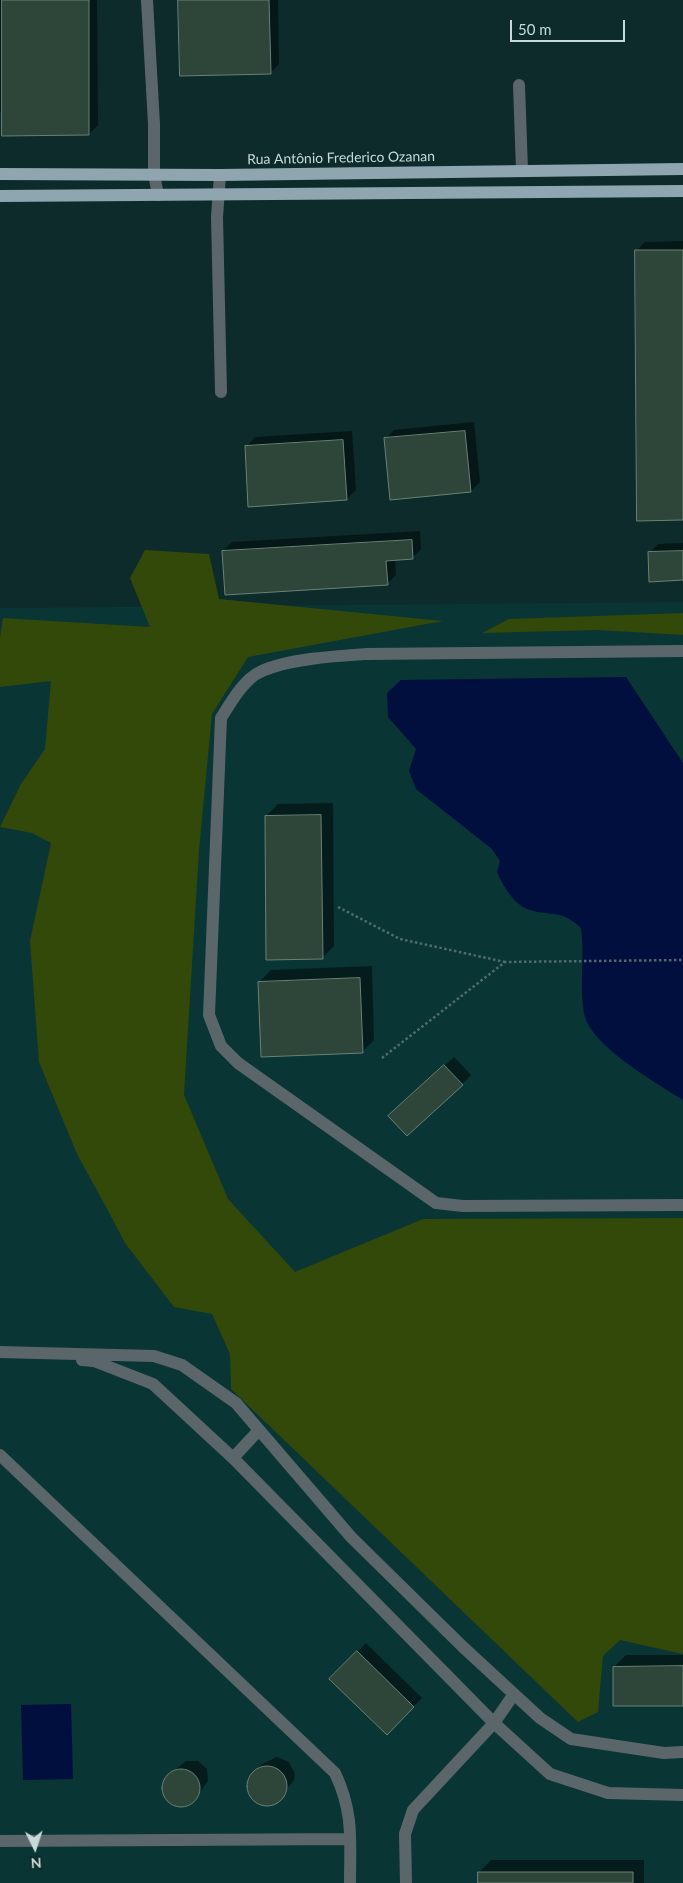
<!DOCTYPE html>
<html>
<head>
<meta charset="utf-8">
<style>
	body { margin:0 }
	#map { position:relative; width:683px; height:1883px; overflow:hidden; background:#0d2b2b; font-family:Lato,sans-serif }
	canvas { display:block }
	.north { position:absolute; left:10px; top:1823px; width:50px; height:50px; -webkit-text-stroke:4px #0d2b2b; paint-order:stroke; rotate:176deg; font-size:14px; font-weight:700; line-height:20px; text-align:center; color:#c8d9d9 }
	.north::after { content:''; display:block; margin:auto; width:18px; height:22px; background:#c8d9d9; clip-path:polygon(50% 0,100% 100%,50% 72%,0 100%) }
	.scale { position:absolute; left:510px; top:20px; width:115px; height:22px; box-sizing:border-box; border:2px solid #c8d9d9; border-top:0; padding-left:6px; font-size:15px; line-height:18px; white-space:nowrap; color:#c8d9d9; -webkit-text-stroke:4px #0d2b2b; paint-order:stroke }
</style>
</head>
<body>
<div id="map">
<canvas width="683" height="1883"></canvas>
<div class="north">N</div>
<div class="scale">50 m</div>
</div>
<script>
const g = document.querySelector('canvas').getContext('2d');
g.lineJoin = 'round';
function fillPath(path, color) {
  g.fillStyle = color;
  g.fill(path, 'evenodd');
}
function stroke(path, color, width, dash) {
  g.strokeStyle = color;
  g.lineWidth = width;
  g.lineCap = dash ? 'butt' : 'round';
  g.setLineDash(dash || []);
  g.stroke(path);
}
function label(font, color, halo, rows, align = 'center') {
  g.font = font + ' Lato,sans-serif';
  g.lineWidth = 4;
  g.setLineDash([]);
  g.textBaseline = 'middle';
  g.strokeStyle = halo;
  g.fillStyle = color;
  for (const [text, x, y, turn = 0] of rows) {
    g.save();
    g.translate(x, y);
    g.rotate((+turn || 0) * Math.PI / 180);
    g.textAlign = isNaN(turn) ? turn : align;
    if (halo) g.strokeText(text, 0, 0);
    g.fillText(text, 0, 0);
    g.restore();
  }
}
fillPath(new Path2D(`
	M 683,602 L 683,1883 L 0,1883 L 0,608 Z`), '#093535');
fillPath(new Path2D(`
	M 145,550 L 209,554 L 219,599 L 443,621 L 248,657 L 212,714 L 199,850 L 184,1095 L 228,1199 L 295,1272 L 423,1219 L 683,1218 L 683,1654 L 620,1640 L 603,1656 L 598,1712 L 578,1722 L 231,1389 L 230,1354 L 212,1314 L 174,1307 L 125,1243 L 105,1205 L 77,1154 L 39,1062 L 30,941 L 51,843 L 32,833 L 0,827 L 21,784 L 45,749 L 51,681 L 0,687 L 0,637 L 3,618 L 150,627 L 130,578 Z
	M 683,613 L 683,635 L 598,630 L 482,633 L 509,619 Z`), '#334909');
fillPath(new Path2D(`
	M 626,677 L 683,763 L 683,1100 C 657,1083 589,1045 584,1013 C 579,985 585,956 581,928 C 561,909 554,917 530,910 C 515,906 503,886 497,872 L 500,861 L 492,849 L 416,789 L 409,771 L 416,749 L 388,717 L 387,693 L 401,680 Z
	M 71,1704 L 73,1779 L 23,1780 L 21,1705 Z`), '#000f3e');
fillPath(new Path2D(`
	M 0,0 L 97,0 L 98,125 L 89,134 L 3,110 L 0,113 Z
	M 180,0 L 278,0 L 279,64 L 270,73 Z
	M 683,241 L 683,519 L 636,251 L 645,242 Z
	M 474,422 L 480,482 L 471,491 L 385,439 L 394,430 Z
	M 352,431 L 356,490 L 347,499 L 246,447 L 255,437 Z
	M 420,531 L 421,549 L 412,558 L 395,559 L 396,575 L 387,584 L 223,551 L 232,542 Z
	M 683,543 L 683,579 L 649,553 L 658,544 Z
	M 333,803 L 334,946 L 322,958 L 266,816 L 278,804 Z
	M 372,966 L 374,1040 L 362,1052 L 259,982 L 271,970 Z
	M 454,1057 L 471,1075 L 462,1084 L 399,1108 Z
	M 366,1643 L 422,1698 L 387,1733 L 331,1679 Z
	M 626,1655 L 683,1655 L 683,1704 L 614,1667 Z
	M 277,1757 L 289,1762 L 295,1774 L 294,1780 L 278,1800 L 265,1804 L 255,1800 L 251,1796 L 248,1784 L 252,1774 L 262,1764 Z
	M 186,1761 L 198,1761 L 207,1769 L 208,1781 L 193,1801 L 181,1806 L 166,1798 L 163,1788 L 167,1777 Z
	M 491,1860 L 644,1860 L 644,1883 L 479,1883 L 479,1872 Z`), '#0007');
const building = new Path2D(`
	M 2,0 L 89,0 L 89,135 L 2,136 Z
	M 178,0 L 269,0 L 271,74 L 180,76 Z
	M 635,250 L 683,250 L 683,520 L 637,521 Z
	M 465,431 L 471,492 L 390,500 L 384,438 Z
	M 343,440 L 347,500 L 248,507 L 245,446 Z
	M 412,540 L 413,559 L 386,561 L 388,585 L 225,595 L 222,551 Z
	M 683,551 L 683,580 L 649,582 L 648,552 Z
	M 321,815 L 323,959 L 266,960 L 265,816 Z
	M 360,978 L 363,1053 L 261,1057 L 258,982 Z
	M 444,1065 L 463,1085 L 407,1136 L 388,1116 Z
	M 357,1651 L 414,1707 L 387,1735 L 329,1679 Z
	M 683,1666 L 683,1706 L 613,1706 L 613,1667 Z
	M247 1786a20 20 0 1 1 40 0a20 20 0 1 1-40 0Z
	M162 1788a19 19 0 1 1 38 0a19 19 0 1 1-38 0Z
	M 478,1872 L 633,1872 L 633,1883 L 478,1883 Z`);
fillPath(building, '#2e4539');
stroke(building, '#698275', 1);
stroke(new Path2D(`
	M 338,907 L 400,939 L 505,962
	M 382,1058 L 505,962 L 683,960`), '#526c6c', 2.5, [2.5, 2.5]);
stroke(new Path2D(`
	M 147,0 L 154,124 L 154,174 L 158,195
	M 519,85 L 522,170
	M 220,175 L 217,217 L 221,392
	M 683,651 L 366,654 C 336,656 287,659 260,672 C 244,679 230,704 221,718 L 209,1015 L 221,1046 L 238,1063 L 436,1203 L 463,1206 L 683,1205
	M 0,1352 L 154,1356 L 182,1365 L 236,1403 L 351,1537 L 463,1647 L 540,1718 L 571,1739 L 664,1753 L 683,1752
	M 82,1360 L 94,1361 L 153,1384 L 233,1458 L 494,1723 L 550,1774 L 608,1793 L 683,1795
	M 0,1455 L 335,1773 C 354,1813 350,1841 350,1883
	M 233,1458 L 259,1430
	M 0,1841 L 350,1839
	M 406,1883 L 405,1834 L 413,1810 L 494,1723 L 514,1694`), '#5b666b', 12);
stroke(new Path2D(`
	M 0,174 L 220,175 L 683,169
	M 0,196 L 683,191`), '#8fa6b1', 12);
label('14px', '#c8d9d9', '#0d2b2b', [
	["Rua Antônio Frederico Ozanan",341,158,-1]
]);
</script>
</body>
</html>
